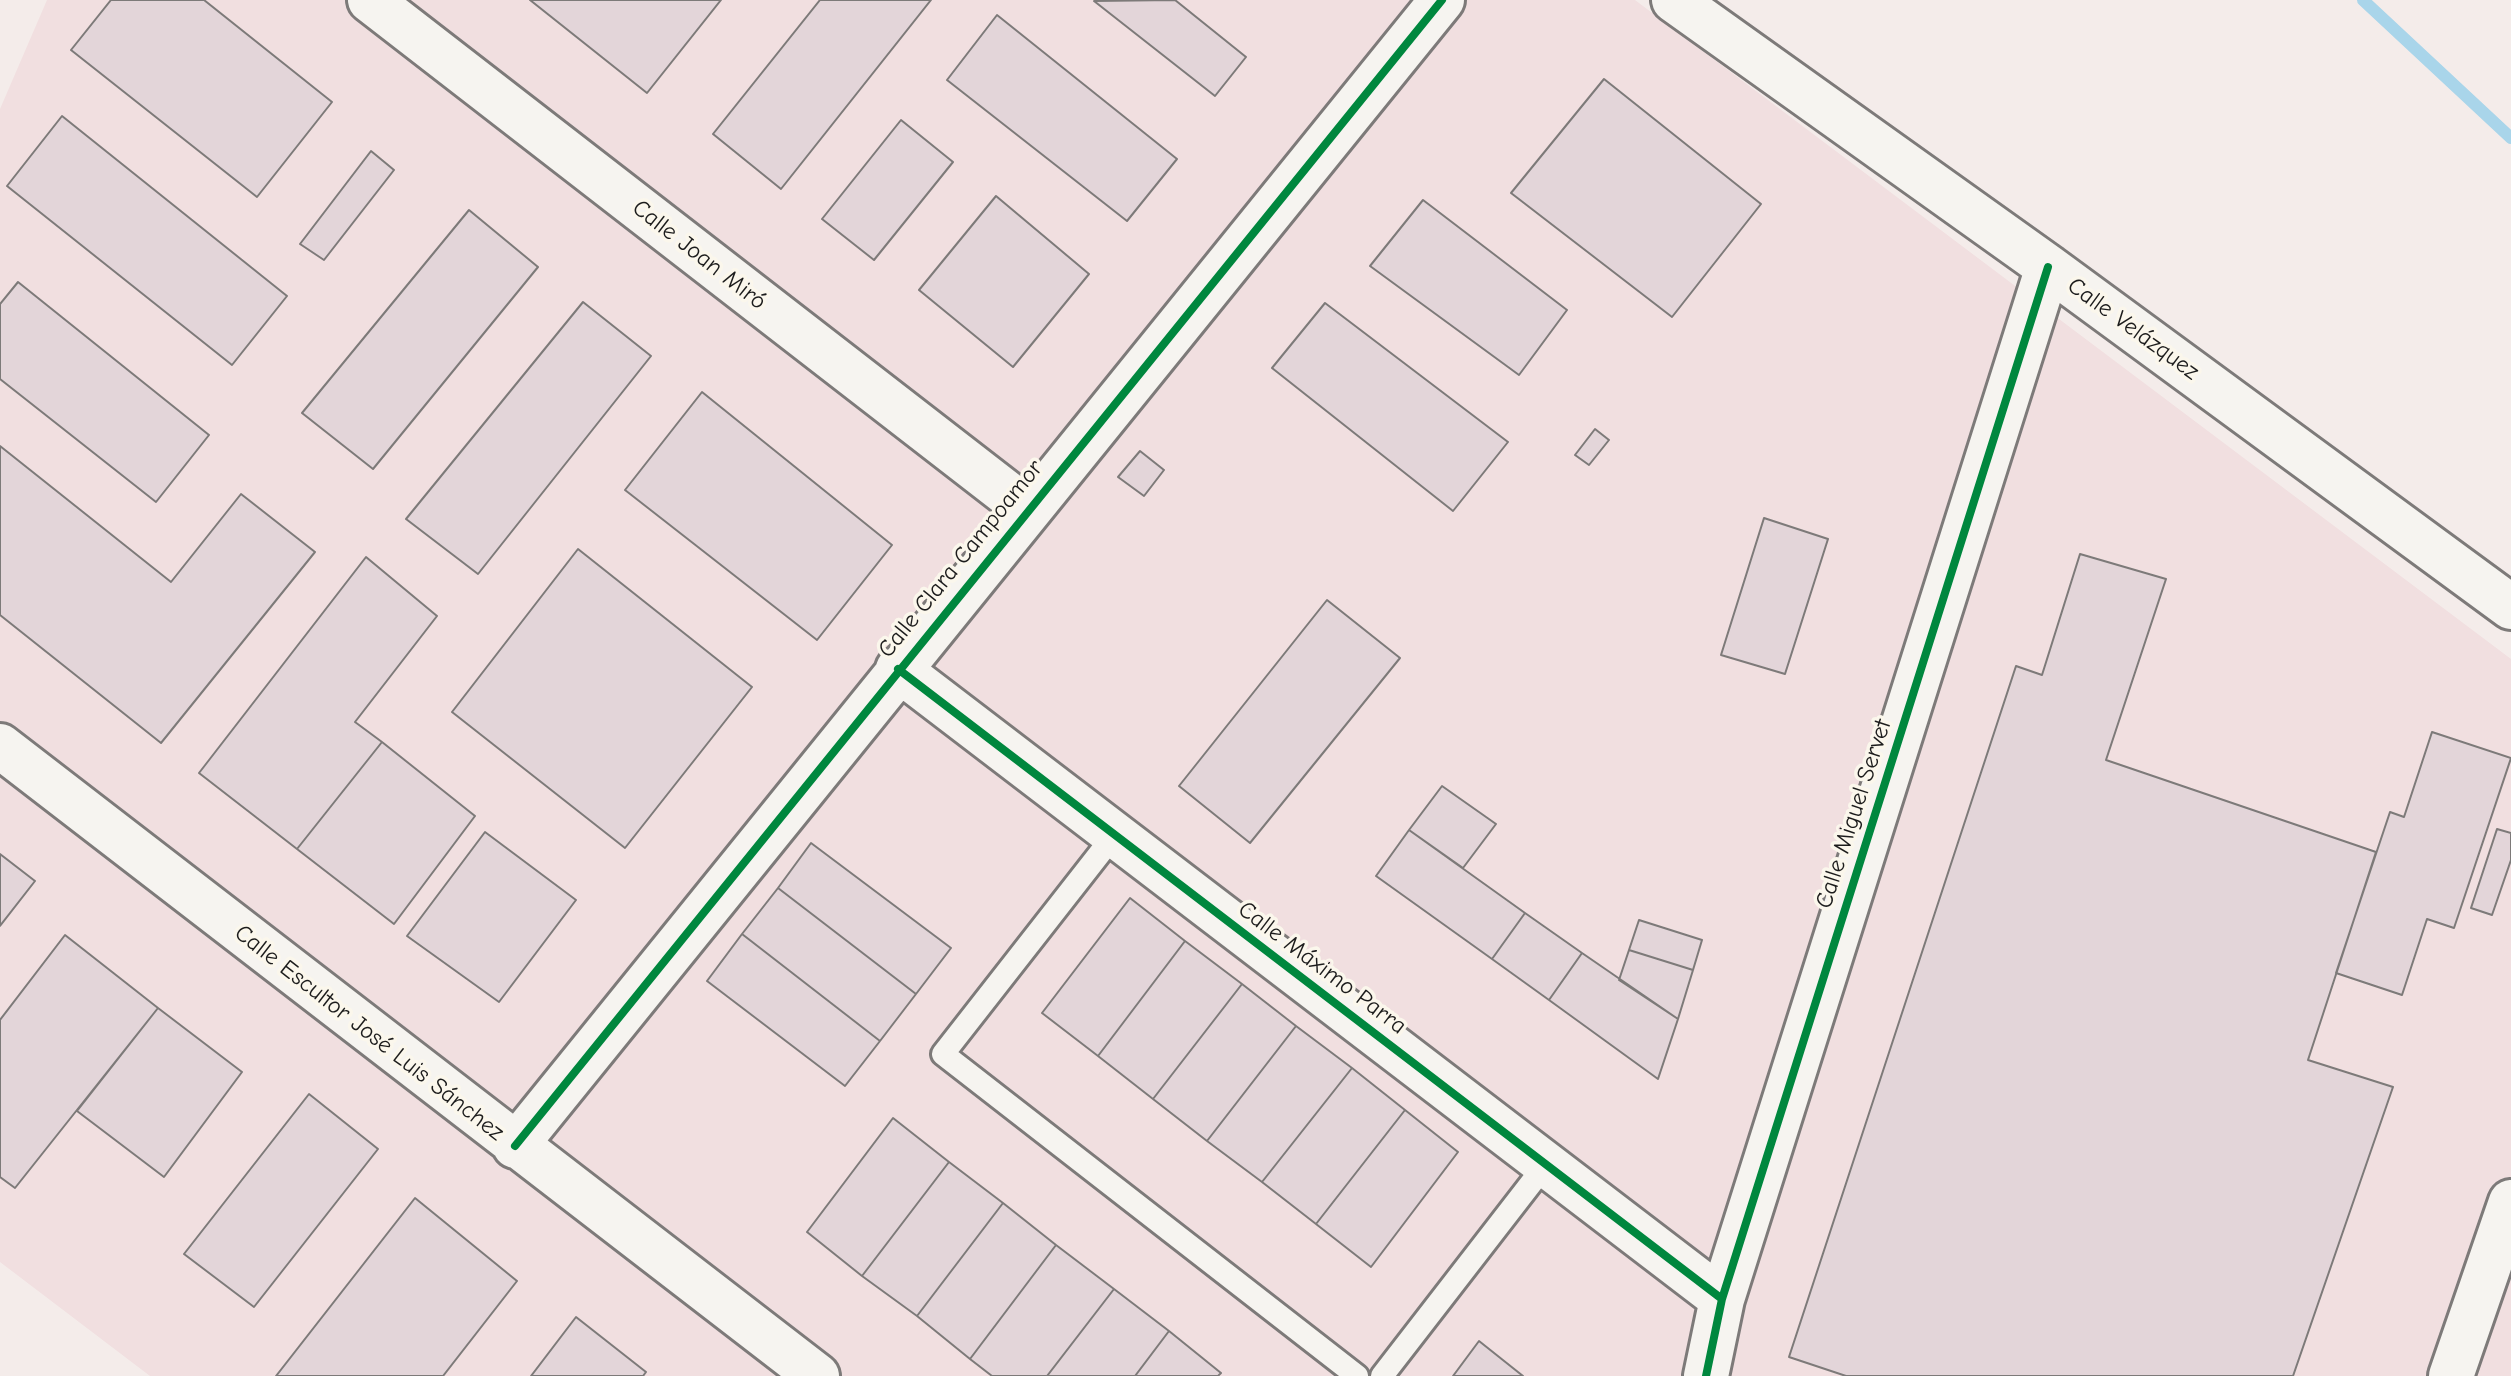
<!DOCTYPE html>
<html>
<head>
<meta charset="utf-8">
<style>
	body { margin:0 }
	canvas { display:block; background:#f4ecea }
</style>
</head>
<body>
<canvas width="2511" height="1376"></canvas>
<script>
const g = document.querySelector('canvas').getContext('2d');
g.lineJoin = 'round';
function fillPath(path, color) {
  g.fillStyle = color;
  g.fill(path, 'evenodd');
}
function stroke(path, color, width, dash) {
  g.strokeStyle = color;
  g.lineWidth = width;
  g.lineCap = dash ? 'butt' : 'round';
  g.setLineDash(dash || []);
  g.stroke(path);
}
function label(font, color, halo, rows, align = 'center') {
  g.font = font + ' "Comic Neue",sans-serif';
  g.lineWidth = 7;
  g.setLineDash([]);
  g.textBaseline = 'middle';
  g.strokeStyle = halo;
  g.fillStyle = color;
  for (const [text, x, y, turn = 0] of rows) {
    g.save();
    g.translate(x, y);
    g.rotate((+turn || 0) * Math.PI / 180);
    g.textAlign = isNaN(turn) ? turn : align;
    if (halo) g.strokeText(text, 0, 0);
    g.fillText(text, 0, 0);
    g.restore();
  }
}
fillPath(new Path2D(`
	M 47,0 L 1635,0 L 2511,659 L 2511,1376 L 150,1376 L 0,1262 L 0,109 Z`), '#f1dfe0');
stroke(new Path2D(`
	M 2363,0 L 2511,138`), '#a9d5ea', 12);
const building = new Path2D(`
	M 111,0 L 204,0 L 332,102 L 257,197 L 71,50 Z
	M 530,0 L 721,0 L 647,93 Z
	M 820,0 L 931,0 L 781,189 L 713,134 Z
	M 1175,0 L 1246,57 L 1215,96 L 1094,1 Z
	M 997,15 L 1177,159 L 1127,221 L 947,80 Z
	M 1604,79 L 1761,204 L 1672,317 L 1511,193 Z
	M 62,116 L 287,296 L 232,365 L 7,186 Z
	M 901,120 L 953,162 L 874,260 L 822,219 Z
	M 371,151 L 394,170 L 324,260 L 300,244 Z
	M 996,196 L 1089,274 L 1013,367 L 919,290 Z
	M 1423,200 L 1567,310 L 1519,375 L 1370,266 Z
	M 469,210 L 538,267 L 373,469 L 302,413 Z
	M 18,282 L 209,435 L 156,502 L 0,379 L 0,304 Z
	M 583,302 L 651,356 L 478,574 L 406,519 Z
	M 1325,303 L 1508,442 L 1453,511 L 1272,368 Z
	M 702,392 L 892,545 L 817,640 L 625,490 Z
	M 1595,429 L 1609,440 L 1589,465 L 1575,455 Z
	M 0,446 L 171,582 L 241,494 L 315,552 L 161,743 L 0,615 Z
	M 1140,451 L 1164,470 L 1144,496 L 1118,477 Z
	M 1764,518 L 1828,539 L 1785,674 L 1721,655 Z
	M 578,549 L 752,687 L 625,848 L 452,712 Z
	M 2080,554 L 2166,579 L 2106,760 L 2376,852 L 2308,1060 L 2393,1087 L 2293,1376 L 1846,1376 L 1789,1357 L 2016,666 L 2042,675 Z
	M 366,557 L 437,616 L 355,722 L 382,742 L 297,849 L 199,773 Z
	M 1327,600 L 1400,658 L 1250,843 L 1179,786 Z
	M 2432,732 L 2511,758 L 2454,928 L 2427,919 L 2402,995 L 2336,973 L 2390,812 L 2404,817 Z
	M 382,742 L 475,816 L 394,924 L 297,849 Z
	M 1442,786 L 1496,824 L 1463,868 L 1409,830 Z
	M 2497,829 L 2511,833 L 2511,860 L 2492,915 L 2471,908 Z
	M 1409,830 L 1525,913 L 1492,959 L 1376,876 Z
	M 485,832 L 576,900 L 499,1002 L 407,936 Z
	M 811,843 L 951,948 L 916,994 L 778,888 Z
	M 0,854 L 35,881 L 0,926 Z
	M 778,888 L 916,994 L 880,1041 L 742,934 Z
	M 1130,898 L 1185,941 L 1098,1056 L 1042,1013 Z
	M 1525,913 L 1582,953 L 1549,1000 L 1492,959 Z
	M 1639,920 L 1702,940 L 1693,970 L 1629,950 Z
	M 742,934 L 880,1041 L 845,1086 L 707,981 Z
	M 65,935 L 158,1008 L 15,1188 L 0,1177 L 0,1020 Z
	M 1185,941 L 1242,984 L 1153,1099 L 1098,1056 Z
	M 1629,950 L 1693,970 L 1678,1019 L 1619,980 Z
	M 1582,953 L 1678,1019 L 1658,1079 L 1549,1000 Z
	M 1242,984 L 1296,1026 L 1207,1141 L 1153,1099 Z
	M 158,1008 L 242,1072 L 164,1177 L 77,1111 Z
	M 1296,1026 L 1352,1068 L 1262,1182 L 1207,1141 Z
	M 1352,1068 L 1405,1110 L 1316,1224 L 1262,1182 Z
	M 309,1094 L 378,1149 L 254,1307 L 184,1254 Z
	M 1405,1110 L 1458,1152 L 1371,1267 L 1316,1224 Z
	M 893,1118 L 949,1162 L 862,1276 L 807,1232 Z
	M 949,1162 L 1003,1203 L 917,1316 L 862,1276 Z
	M 415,1198 L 517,1281 L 443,1376 L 276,1376 Z
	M 1003,1203 L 1056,1245 L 970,1359 L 917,1316 Z
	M 1056,1245 L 1114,1289 L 1047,1376 L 992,1376 L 970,1359 Z
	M 1114,1289 L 1169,1331 L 1135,1376 L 1047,1376 Z
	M 576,1317 L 646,1372 L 643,1376 L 531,1376 Z
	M 1169,1331 L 1221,1373 L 1218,1376 L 1135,1376 Z
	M 1479,1341 L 1523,1376 L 1453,1376 Z`);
fillPath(building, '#e3d5d9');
stroke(building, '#7d7a79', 2);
const service = new Path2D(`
	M 1115,834 L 943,1054 L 1357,1376
	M 1382,1376 L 1546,1164`);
const minor = new Path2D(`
	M 370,0 L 1027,509
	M 1674,0 L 2048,267 L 2511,607
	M 898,669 L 1722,1299
	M 0,746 L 817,1376
	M 515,1146 L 1442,0
	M 1706,1376 L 1722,1299 L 2048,267
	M 2451,1376 L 2511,1202`);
stroke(service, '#7d7a79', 28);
stroke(minor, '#7d7a79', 50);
stroke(service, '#f6f4f0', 22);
stroke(minor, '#f6f4f0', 44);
stroke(new Path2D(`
	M 898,669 L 1722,1299
	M 515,1146 L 1442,0
	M 1706,1376 L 1722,1299 L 2048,267`), '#00873e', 8);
label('24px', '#1c1c1c', '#fbf7ec', [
	["Calle Joan Miró",699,255,38],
	["Calle Velázquez",2133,329,36],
	["Calle Clara Campoamor",961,559,-51],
	["Calle Miguel Servet",1854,814,-72],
	["Calle Máximo Parra",1322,968,37],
	["Calle Escultor José Luis Sánchez",369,1033,38]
]);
</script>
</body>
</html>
